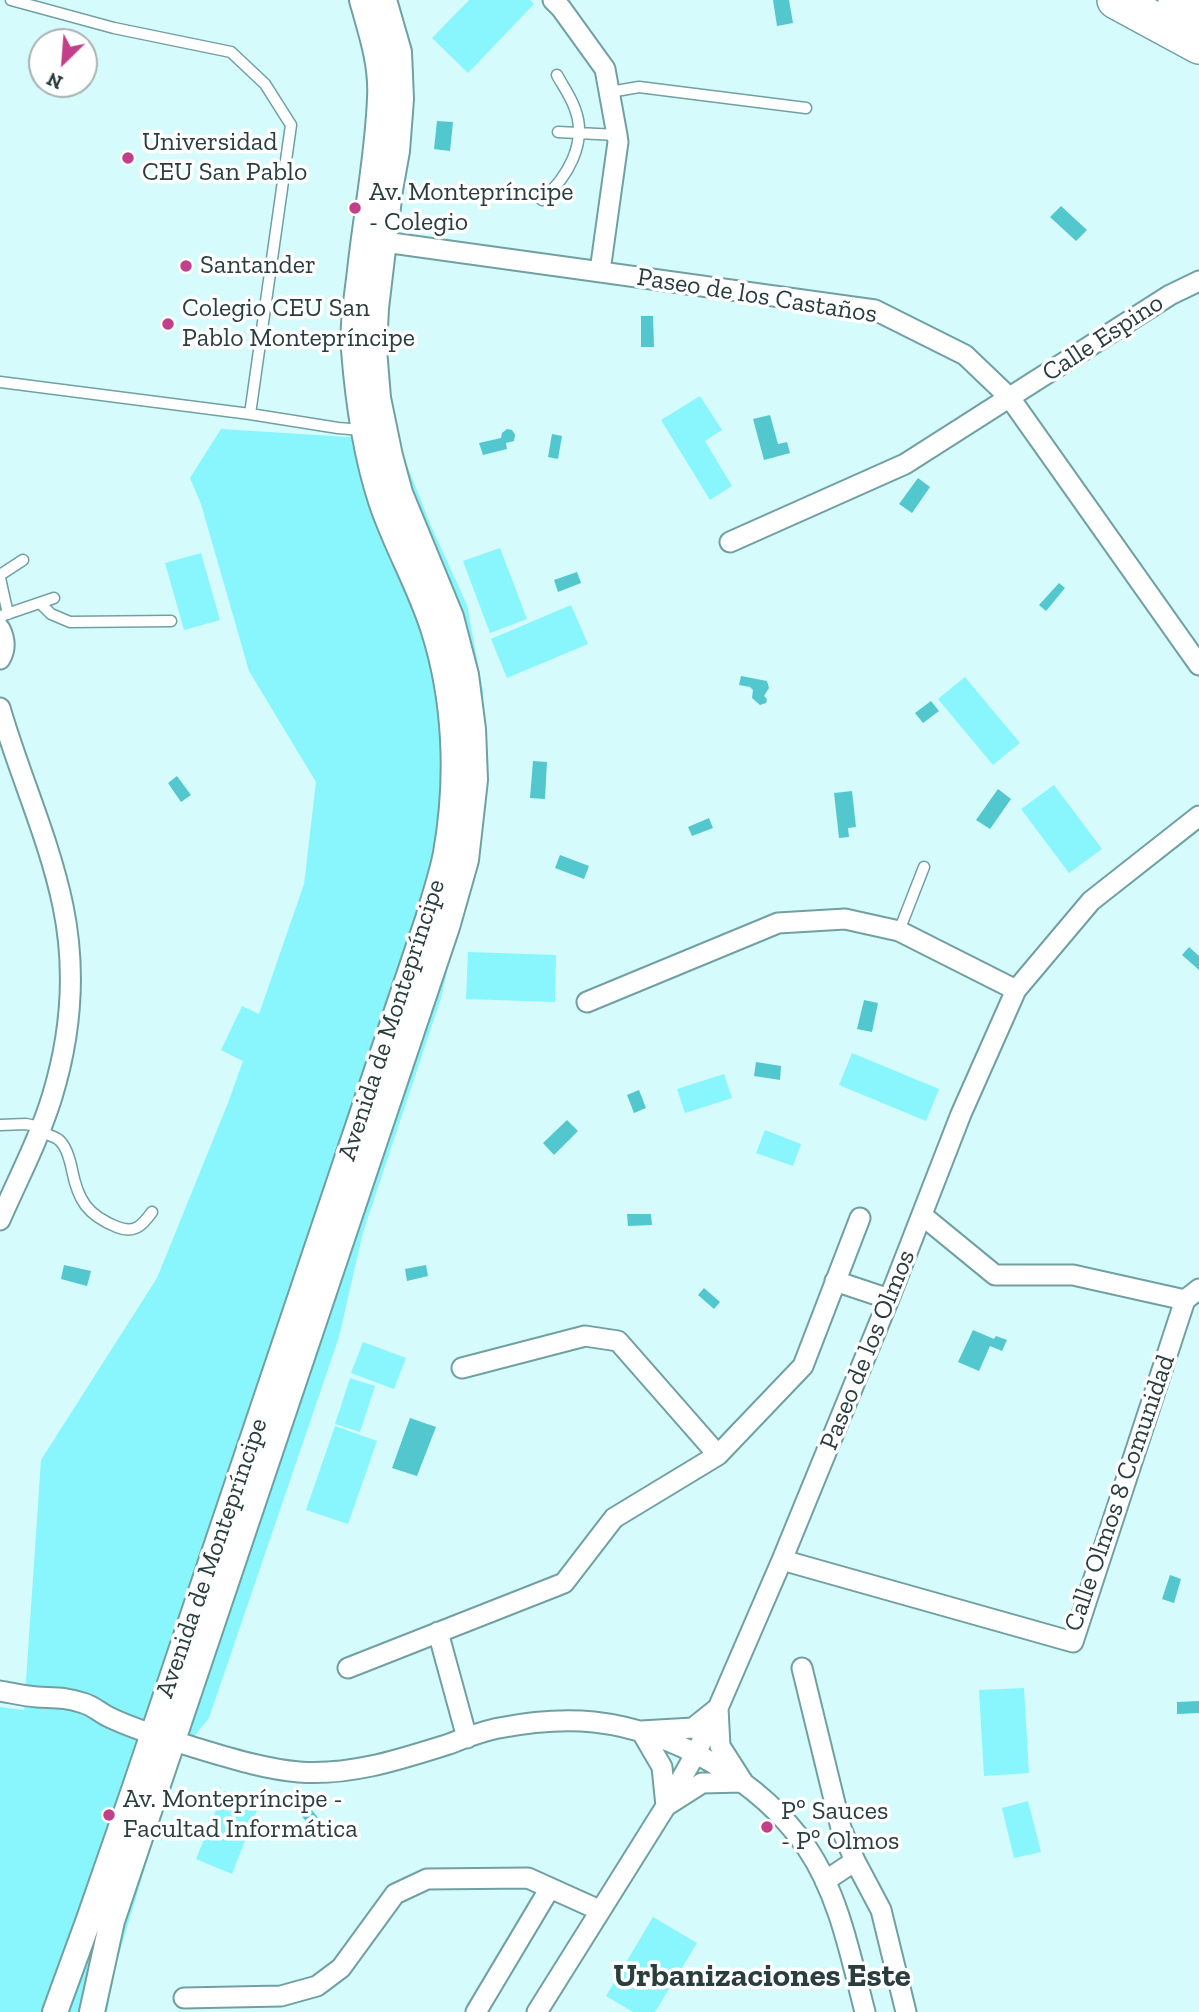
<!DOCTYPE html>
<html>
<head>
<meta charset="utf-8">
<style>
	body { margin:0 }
	#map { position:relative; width:1199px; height:2012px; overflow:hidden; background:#d5fbfd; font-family:"Zilla Slab",serif }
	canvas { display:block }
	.north { position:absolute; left:28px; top:28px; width:70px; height:70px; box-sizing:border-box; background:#fff; border:2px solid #aab2b2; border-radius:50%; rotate:205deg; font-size:19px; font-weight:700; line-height:28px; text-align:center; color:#2a3e3f }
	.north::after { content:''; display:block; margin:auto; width:24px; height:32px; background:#c14089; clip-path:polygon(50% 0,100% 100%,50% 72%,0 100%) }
</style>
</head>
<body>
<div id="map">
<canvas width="1199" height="2012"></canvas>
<div class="north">N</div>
</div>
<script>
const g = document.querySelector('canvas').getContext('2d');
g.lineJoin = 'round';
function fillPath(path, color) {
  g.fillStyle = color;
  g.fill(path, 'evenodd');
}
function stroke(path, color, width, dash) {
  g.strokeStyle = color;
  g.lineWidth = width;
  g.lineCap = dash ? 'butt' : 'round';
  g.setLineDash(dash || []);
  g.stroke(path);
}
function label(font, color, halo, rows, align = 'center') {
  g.font = font + ' "Zilla Slab",serif';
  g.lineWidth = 7;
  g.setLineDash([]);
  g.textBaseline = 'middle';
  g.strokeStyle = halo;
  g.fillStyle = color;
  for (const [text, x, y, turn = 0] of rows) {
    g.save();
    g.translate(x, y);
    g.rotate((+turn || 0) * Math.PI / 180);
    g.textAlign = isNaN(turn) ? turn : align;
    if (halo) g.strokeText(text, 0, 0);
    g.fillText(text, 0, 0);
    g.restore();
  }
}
fillPath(new Path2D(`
	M 469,0 L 530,0 L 534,4 L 468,73 L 432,38 Z
	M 700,396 L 722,430 L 705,441 L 732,486 L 710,500 L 661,420 Z
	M 221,429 L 397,440 L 431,526 L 467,605 L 483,691 L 480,826 L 441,998 L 363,1232 L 339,1337 L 209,1718 L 179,1755 L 116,1964 L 107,2012 L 0,2012 L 0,1707 L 24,1710 L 41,1460 L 157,1278 L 228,1103 L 243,1061 L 221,1050 L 242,1006 L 259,1014 L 304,884 L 316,782 L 249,671 L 201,504 L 190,478 Z
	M 500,548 L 527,619 L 490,633 L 463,561 Z
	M 201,553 L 220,620 L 184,630 L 165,563 Z
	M 571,605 L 588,644 L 507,678 L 491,639 Z
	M 965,677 L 1020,743 L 993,765 L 938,699 Z
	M 1054,785 L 1102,849 L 1069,873 L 1021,809 Z
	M 468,952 L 556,955 L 555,1002 L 466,999 Z
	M 852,1053 L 939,1089 L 926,1121 L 839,1085 Z
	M 724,1074 L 732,1098 L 685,1113 L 677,1089 Z
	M 765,1130 L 801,1144 L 793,1166 L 756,1153 Z
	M 363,1342 L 406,1358 L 394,1389 L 351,1373 Z
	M 350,1378 L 375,1386 L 360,1432 L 335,1424 Z
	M 335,1426 L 377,1441 L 348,1524 L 306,1510 Z
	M 1024,1688 L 1029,1773 L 984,1776 L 979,1690 Z
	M 224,1791 L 259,1805 L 232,1874 L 196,1859 Z
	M 1028,1801 L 1041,1852 L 1014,1858 L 1002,1808 Z
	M 653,1917 L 697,1943 L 655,2012 L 633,2012 L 606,1996 Z`), '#88f6fc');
fillPath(new Path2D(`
	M 773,0 L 789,0 L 793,23 L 777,26 Z
	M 437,121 L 453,122 L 450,151 L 434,149 Z
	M 1061,206 L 1087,230 L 1076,241 L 1050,217 Z
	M 641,316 L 653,316 L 654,347 L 641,347 Z
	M 770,415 L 778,444 L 787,442 L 790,453 L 764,460 L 753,419 Z
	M 507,429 L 512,430 L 515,435 L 514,441 L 506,443 L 507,449 L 483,455 L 479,443 L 501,438 L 502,433 Z
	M 552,434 L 562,436 L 558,459 L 548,457 Z
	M 918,478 L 930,487 L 912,513 L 899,504 Z
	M 577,572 L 581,583 L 558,592 L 554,580 Z
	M 1059,583 L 1065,588 L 1046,611 L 1039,605 Z
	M 741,676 L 767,681 L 769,688 L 764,696 L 767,699 L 766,703 L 760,705 L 752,698 L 753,690 L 750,687 L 739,685 Z
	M 931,701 L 939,711 L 923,723 L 915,713 Z
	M 533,761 L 547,762 L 545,799 L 530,798 Z
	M 177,776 L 191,795 L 181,802 L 168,783 Z
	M 998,789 L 1011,799 L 990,829 L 976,820 Z
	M 852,791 L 856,827 L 848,828 L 849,837 L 839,838 L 834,793 Z
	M 709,818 L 713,828 L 692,836 L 688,827 Z
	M 560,855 L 589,866 L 584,879 L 555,868 Z
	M 1189,947 L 1199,956 L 1199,970 L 1182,955 Z
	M 864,1000 L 878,1003 L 872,1032 L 857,1029 Z
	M 756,1062 L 781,1066 L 780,1080 L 754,1076 Z
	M 639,1090 L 646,1108 L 634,1113 L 627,1095 Z
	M 567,1120 L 578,1131 L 554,1155 L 543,1143 Z
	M 627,1214 L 651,1214 L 652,1225 L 628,1226 Z
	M 64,1265 L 91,1271 L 87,1286 L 61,1279 Z
	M 426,1265 L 428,1276 L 407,1281 L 405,1269 Z
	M 704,1288 L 720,1302 L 714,1309 L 698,1295 Z
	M 973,1330 L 994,1339 L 996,1336 L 1007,1340 L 1002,1351 L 990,1346 L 979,1371 L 958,1362 Z
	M 410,1418 L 436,1427 L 417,1476 L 392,1468 Z
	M 1170,1575 L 1181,1579 L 1174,1603 L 1162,1599 Z
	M 1199,1701 L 1199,1713 L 1177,1714 L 1177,1702 Z
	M 306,1803 L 320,1820 L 311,1828 L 297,1810 Z`), '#52c8ce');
const service = new Path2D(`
	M 11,0 L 114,28 L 231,52 L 265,84 L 291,125 L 250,414 L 338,428 L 362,430
	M 610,92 L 639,87 L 806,108
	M 558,132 L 617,135
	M 542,200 C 567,178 588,143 575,109 C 571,97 563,86 557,75
	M 0,382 L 250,414
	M 0,575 L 23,560
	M 0,578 L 8,614
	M 40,603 L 51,614 L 70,622 L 171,621
	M 0,626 L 1,616 L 54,598
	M 899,931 L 924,867
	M 0,1125 L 26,1124 L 40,1127
	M 39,1131 C 45,1134 54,1136 59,1140 C 67,1147 70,1160 72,1170 C 78,1200 87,1215 117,1227 C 134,1234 142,1226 152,1212`);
const minor = new Path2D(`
	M 553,0 L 561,8 L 605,69 L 617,135 L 618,142 L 600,271
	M 370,240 L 875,310 L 965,355 L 1010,398 L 1199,665
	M 730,542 L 905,464 L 1170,295 L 1199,281
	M 0,629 C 5,639 6,649 0,659
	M 0,708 C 19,774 49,838 63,906 C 76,969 71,1035 52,1097 C 39,1139 18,1179 0,1220
	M 587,1002 L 778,923 L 845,919 L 899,931 L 1016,990
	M 923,1216 L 995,1275 L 1073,1275 L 1185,1300 L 1199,1289
	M 835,1281 L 889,1299
	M 462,1368 L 585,1336 L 618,1341 L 718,1455
	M 782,1560 L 1073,1642 L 1185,1300
	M 438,1632 L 467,1738
	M 348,1668 L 564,1583 L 614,1518 L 718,1455 L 803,1366 L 860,1218
	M 802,1668 L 841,1828 L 855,1861 L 881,1910 L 906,2012
	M 0,1691 C 12,1693 24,1696 37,1697 C 54,1698 66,1697 83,1703 C 94,1706 101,1714 111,1718 C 138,1731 168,1739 196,1748 C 230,1758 264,1769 299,1772 C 351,1776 401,1759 449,1744 C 465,1738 482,1731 499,1728 C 530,1722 564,1719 594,1722 C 674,1731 761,1781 807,1848 C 839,1895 851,1958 865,2012
	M 718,1708 L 720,1746 L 743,1782 L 702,1783 L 666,1806 L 662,1767 L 641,1731 L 693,1728 Z
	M 825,1881 L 855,1861
	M 184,1998 L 281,1996 L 317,1986 L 341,1968 L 395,1894 L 427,1879 L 528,1878 L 599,1910
	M 476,2012 L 550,1888
	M 537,2012 L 666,1806 L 696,1753 L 718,1708 L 782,1560 L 889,1299 L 961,1114 L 1016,990 L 1091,901 L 1199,816`);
const tertiary = new Path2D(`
	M 55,2012 L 89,1919 L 135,1787 L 428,919 C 434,897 442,875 446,853 C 459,779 456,699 433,628 C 419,584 395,544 381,501 C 365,452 358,401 354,350 C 352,324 357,297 360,271 C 366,214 378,156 380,98 C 382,64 371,32 362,0
	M 92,2012 L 112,1921 L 447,927 L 466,860 L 475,780 L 473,729 L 466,675 L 451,617 L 400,493 L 390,456 L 378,398 L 374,349 L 376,308 L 390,190 L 397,151 L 401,99 L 399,52 L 384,0`);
const motorway = new Path2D(`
	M 1116,0 L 1199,45
	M 1177,0 L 1199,12`);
stroke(service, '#71a0a2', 13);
stroke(minor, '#71a0a2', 23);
stroke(tertiary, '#71a0a2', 28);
stroke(motorway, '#71a0a2', 40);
stroke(service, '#fff', 10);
stroke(minor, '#fff', 19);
stroke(tertiary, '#fff', 24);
stroke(motorway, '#fff', 37);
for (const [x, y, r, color] of [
	[128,158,7,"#c14089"],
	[355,208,7,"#c14089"],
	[186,266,7,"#c14089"],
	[168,324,7,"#c14089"],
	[109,1815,7,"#c14089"],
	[767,1827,7,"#c14089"]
]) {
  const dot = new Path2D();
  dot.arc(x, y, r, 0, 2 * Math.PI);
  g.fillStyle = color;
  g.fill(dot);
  stroke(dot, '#fff', 2.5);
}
label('26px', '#2a3e3f', '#fff', [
	["Universidad",142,143],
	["CEU San Pablo",142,173],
	["Av. Montepríncipe",369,193],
	["- Colegio",369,223],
	["Santander",200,266],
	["Colegio CEU San",182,309],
	["Pablo Montepríncipe",182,339],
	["Av. Montepríncipe -",123,1800],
	["Facultad Informática",123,1830],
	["Pº Sauces",781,1812],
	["- Pº Olmos",781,1842]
], 'left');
label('26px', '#2a3e3f', '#fff', [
	["Paseo de los Castaños",757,296,9],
	["Calle Espino",1103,338,-33],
	["Avenida de Montepríncipe",392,1020,-72],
	["Paseo de los Olmos",868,1350,-68],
	["Calle Olmos 8 Comunidad",1120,1493,-71],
	["Avenida de Montepríncipe",212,1558,-71]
]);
label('bold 33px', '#2a3e3f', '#fff', [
	["Urbanizaciones Este",762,1977]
]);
</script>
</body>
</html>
